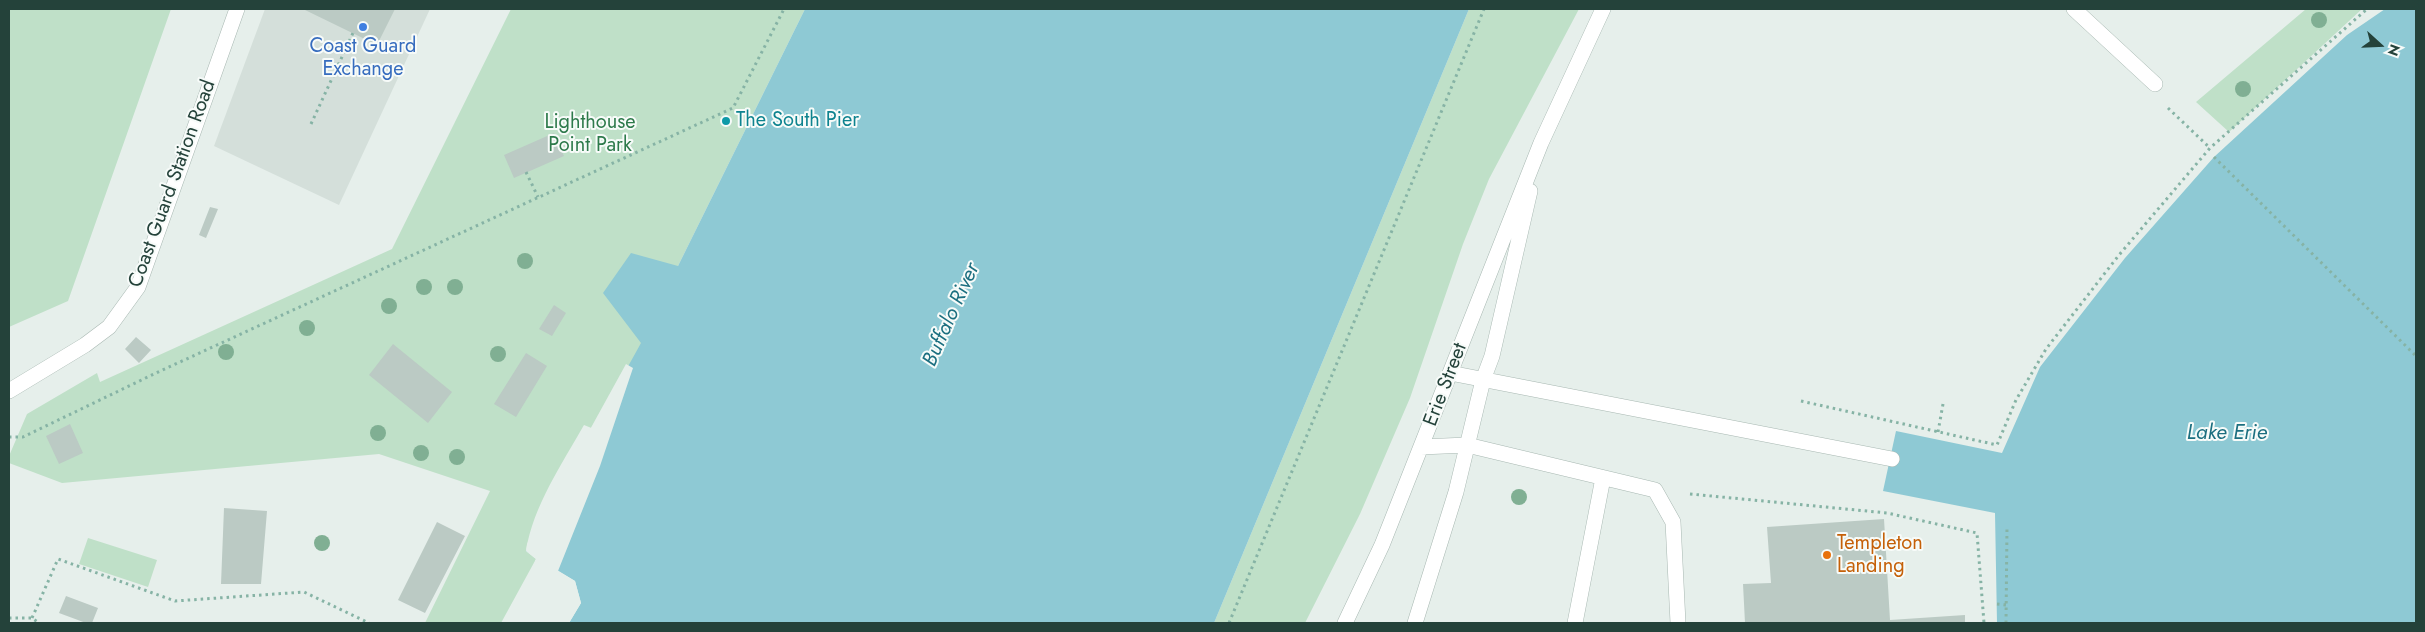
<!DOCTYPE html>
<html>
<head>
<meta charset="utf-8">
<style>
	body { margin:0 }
	#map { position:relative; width:2425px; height:632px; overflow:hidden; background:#e6efeb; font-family:Jost,sans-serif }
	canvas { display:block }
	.frame { position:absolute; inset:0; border:10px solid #24423a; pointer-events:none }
	.north { position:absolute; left:2355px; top:20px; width:50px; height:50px; -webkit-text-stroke:4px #f7fbf9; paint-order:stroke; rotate:110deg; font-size:14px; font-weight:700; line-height:20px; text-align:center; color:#24423a }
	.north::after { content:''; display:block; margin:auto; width:18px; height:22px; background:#24423a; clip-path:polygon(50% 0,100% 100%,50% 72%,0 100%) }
</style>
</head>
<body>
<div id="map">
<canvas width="2425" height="632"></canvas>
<div class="frame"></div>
<div class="north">N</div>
</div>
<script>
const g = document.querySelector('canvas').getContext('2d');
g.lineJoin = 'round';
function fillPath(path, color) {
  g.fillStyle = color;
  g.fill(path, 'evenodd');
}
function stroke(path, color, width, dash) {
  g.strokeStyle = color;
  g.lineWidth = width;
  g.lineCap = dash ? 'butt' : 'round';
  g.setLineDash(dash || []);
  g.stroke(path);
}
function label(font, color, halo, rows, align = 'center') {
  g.font = font + ' Jost,sans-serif';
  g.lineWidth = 4;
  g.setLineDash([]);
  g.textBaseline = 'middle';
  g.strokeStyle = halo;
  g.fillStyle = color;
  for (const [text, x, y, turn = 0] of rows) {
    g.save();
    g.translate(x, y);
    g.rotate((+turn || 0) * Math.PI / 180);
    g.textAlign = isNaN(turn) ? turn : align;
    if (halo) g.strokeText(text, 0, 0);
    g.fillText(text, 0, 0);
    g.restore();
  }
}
fillPath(new Path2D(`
	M 265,9 L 430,9 L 339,205 L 214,146 Z`), '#d4dfda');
fillPath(new Path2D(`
	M 9,9 L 171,9 L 68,301 L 9,327 Z
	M 511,9 L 805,9 L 678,266 L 611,436 L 584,425 C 562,464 533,506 526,551 L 536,559 L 501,623 L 425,623 L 490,491 L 379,454 L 62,483 L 9,463 L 9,456 L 27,414 L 97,373 L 100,382 L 392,249 Z
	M 1469,9 L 1579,9 L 1489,179 L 1463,244 L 1410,398 L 1360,514 L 1305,623 L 1214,623 Z
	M 2306,9 L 2362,9 L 2229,132 L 2196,102 Z
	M 88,538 L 157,560 L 148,587 L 79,564 Z`), '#bfe0c8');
fillPath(new Path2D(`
	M 805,9 L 1469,9 L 1214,623 L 569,623 L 581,603 L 575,581 L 526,551 L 641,343 L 603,293 L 631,253 L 678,266 Z
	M 2385,9 L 2416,9 L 2416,623 L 1997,623 L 1995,513 L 1883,491 L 1896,431 L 2002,453 L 2040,367 L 2125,258 L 2214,157 L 2347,35 Z`), '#8ec9d4');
fillPath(new Path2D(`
	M 626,364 L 633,368 L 600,466 L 558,571 L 575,581 L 581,603 L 569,623 L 567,623 L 578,602 L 573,582 L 535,561 L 536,559 L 526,551 L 527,544 Z`), '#e6efeb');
fillPath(new Path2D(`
	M 303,9 L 395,9 L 377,45 Z
	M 554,133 L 564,156 L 514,178 L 504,155 Z
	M 210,207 L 218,209 L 206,238 L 199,235 Z
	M 554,305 L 566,313 L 552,336 L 539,329 Z
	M 136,337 L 151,350 L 139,363 L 125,349 Z
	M 393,344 L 452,392 L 428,423 L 369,375 Z
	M 526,353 L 547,366 L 516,417 L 494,404 Z
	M 70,424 L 83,453 L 59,464 L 46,436 Z
	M 224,508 L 267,511 L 261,584 L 221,584 Z
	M 1884,519 L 1890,620 L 1965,615 L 1965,623 L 1745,623 L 1743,584 L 1771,583 L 1767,527 Z
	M 437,522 L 465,536 L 425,613 L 398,600 Z
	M 66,596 L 98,608 L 92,623 L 86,623 L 59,613 Z`), '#bbcac4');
const minor = new Path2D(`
	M 2074,9 L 2155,84
	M 1450,373 L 1892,459
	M 9,391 L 85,345 L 109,327 L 138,287 L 237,9
	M 1421,447 L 1467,445 L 1655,490 L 1673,522 L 1678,623
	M 1345,623 L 1382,545 L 1541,143 L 1603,9
	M 1415,623 L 1456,492 L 1483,380 L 1492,356 L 1530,191
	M 1575,623 L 1603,478`);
stroke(minor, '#a8b8b2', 16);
stroke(new Path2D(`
	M 2168,108 L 2210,148
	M 311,124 L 353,33
	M 2214,157 L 2416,356
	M 526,172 L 538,197
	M 1801,401 L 1997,445 L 2016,400 L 2046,349 L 2119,255 L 2210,148 L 2367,9
	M 1938,432 L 1943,404
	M 9,437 L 23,437 L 156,373 L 733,108 L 784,9
	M 1690,494 L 1887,513 L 1977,533 L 1984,623
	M 1997,604 L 2006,605
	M 9,618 L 32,618 L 39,623
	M 32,618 L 58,559 L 175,601 L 304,592 L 369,623
	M 1229,623 L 1484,9
	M 2006,623 L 2007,526`), '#86b3a5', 3, [2.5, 4]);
stroke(minor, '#fff', 15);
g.fillStyle = '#80af93';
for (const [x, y] of [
	[2319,20],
	[2243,89],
	[525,261],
	[424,287],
	[455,287],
	[389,306],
	[307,328],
	[226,352],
	[498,354],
	[378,433],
	[421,453],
	[457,457],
	[1519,497],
	[322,543]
]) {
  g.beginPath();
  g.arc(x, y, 8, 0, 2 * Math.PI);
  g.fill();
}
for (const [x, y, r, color] of [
	[363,27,5,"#3f7fe0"],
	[726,121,5,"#0f9aa8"],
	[1827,555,5,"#e8710a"]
]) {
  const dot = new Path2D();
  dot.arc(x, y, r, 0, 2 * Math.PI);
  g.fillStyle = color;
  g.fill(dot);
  stroke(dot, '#f7fbf9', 2);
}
label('20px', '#366cbe', '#f7fbf9', [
	["Coast Guard",363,47],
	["Exchange",363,70]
]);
label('20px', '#0d838f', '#f7fbf9', [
	["The South Pier",736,121]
], 'left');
label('20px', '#2d7a4b', '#f7fbf9', [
	["Lighthouse",590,123],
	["Point Park",590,146]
]);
label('20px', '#24423a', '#f7fbf9', [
	["Coast Guard Station Road",173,184,-70],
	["Erie Street",1446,385,-69]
]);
label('20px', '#c56008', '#f7fbf9', [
	["Templeton",1837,544],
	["Landing",1837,567]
], 'left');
label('italic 21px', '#1c6f80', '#f7fbf9', [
	["Buffalo River",952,315,-66],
	["Lake Erie",2227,434]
]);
</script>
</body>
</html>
